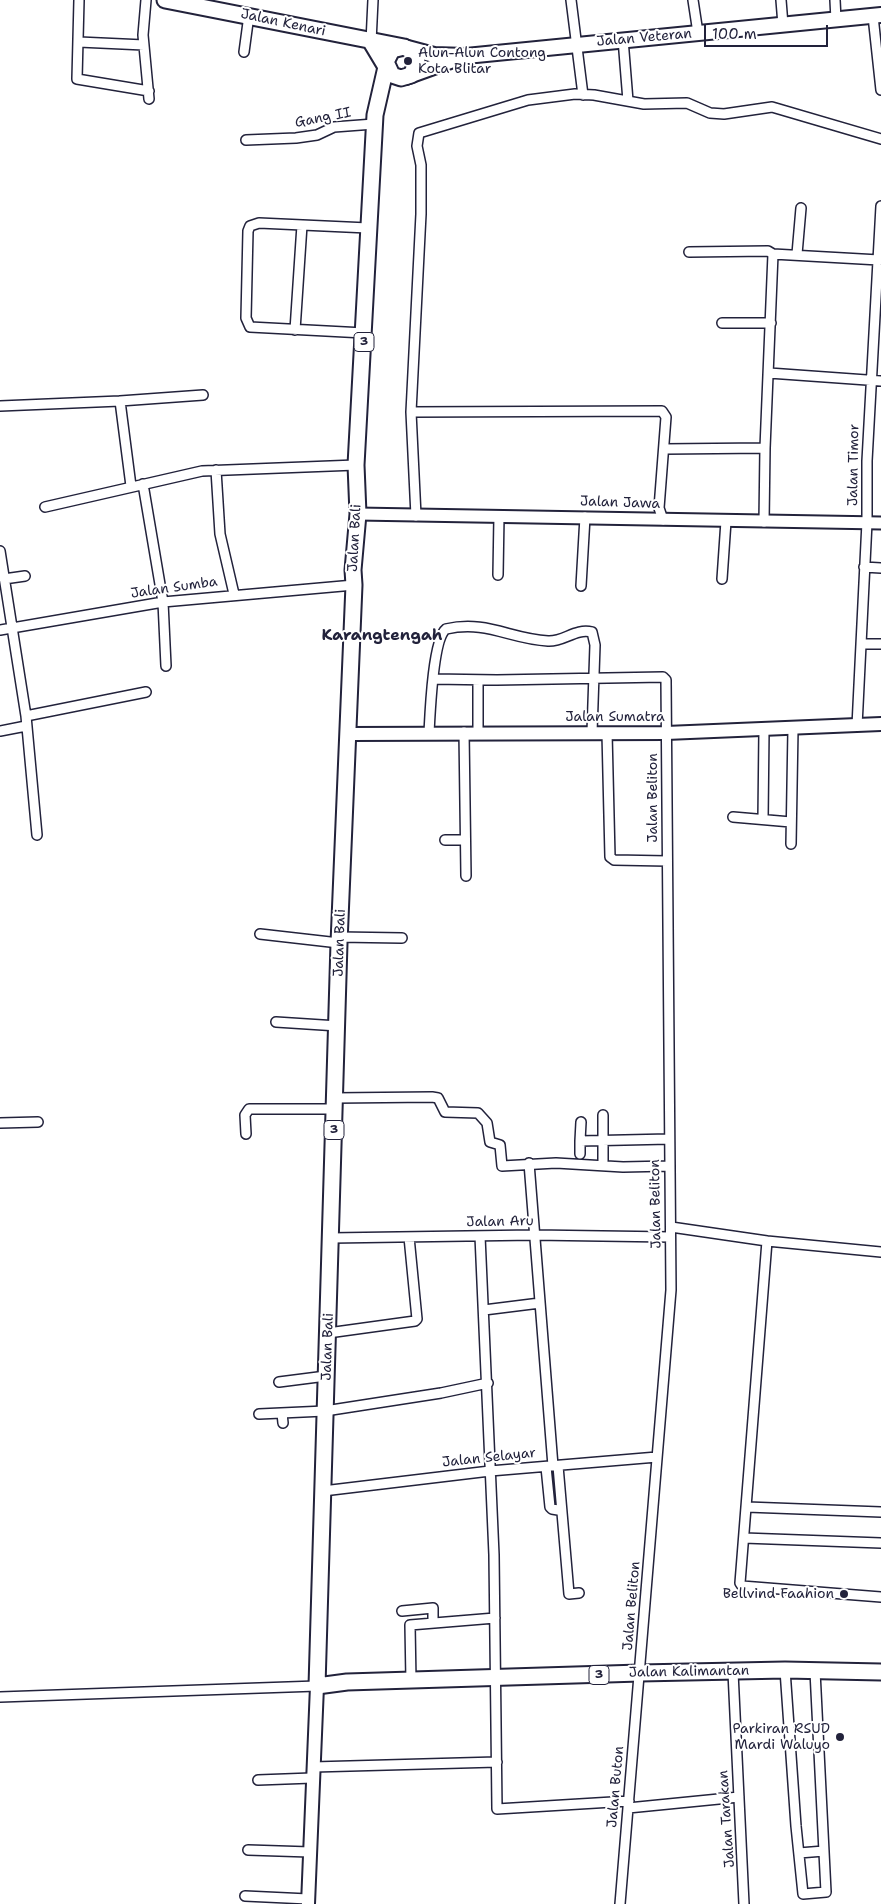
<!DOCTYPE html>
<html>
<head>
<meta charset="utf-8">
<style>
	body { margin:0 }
	#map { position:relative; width:881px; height:1904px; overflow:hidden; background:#fff; font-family:"Shantell Sans",sans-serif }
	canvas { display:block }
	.scale { position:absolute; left:704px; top:25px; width:124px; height:22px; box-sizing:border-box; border:2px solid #22223b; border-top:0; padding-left:6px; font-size:15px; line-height:18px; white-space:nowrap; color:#22223b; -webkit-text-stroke:4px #fff; paint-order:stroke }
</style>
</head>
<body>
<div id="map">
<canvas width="881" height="1904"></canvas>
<div class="scale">100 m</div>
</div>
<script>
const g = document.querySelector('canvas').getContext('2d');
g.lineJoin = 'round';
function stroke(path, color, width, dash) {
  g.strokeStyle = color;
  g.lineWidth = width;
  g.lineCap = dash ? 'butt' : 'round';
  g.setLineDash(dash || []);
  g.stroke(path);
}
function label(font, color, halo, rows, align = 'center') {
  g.font = font + ' "Shantell Sans",sans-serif';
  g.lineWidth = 4;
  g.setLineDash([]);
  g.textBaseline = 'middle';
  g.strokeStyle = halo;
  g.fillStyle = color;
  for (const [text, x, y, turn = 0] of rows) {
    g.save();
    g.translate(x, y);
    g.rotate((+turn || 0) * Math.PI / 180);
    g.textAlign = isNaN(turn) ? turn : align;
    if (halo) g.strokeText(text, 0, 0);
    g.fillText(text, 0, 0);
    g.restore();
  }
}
const minor = new Path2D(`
	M 79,0 L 77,79 L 149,91
	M 146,0 L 143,35 L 149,99
	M 571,0 L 583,95
	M 693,0 L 698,33
	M 781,0 L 783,25
	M 835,0 L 836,20
	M 873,16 L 881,90
	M 623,39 L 628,101
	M 79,42 L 144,45
	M 371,42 L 373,0
	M 244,52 L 249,15
	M 246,140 L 296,138 L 317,135 L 334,127 L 374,124
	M 689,252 L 768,251 L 773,254 L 879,260
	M 797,254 L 801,208
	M 722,323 L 771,323
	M 295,330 L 302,225
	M 364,333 L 250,327 L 246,318 L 248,231 L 250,226 L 259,223 L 368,228
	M 769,373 L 881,381
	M 120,401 L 131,486
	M 0,406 L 120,401 L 203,395
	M 411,412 L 662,411 L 666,417 L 659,508 L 663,520
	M 665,449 L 765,448
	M 216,470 L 220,534 L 234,594
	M 143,484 L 163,602 L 166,666
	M 45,507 L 202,471 L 356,465
	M 416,516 L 411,412 L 421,214 L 421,165 L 417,146 L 419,133 L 528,100 L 575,94 L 594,95 L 644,104 L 687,103 L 710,113 L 724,114 L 772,107 L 881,139
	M 764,522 L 765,448 L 773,254
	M 0,551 L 26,716 L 37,835
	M 864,567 L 881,568
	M 498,575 L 499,516
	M 4,579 L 25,576
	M 722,579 L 726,521
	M 581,586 L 585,517
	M 0,630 L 163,602 L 354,585
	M 861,644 L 881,644
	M 433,679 L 497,680 L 663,677 L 666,680 L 671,1290 L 620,1904
	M 478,680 L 478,732
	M 26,716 L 146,692
	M 857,726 L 867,522 L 867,461 L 881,206
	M 0,731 L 26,726
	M 464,732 L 466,876
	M 429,733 C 430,714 433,639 446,629 C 487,620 510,639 548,641 C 564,642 575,628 592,632 L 595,645 L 592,732
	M 607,733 L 610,857 L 614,860 L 667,861
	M 733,817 L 791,822
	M 763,819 L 764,730
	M 445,840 L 465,840
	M 791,844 L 793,729
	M 260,934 L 339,943
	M 339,937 L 402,938
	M 276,1022 L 338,1026
	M 335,1098 L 432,1097 L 438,1098 L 445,1112 L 478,1113 L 487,1123 L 490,1142 L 500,1145 L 502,1166 L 556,1163 L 623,1167 L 669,1166
	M 581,1122 L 580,1141 L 669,1139
	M 0,1123 L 38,1122
	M 246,1134 L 245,1115 L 249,1109 L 335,1109
	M 580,1141 L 580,1154
	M 603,1162 L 603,1115
	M 529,1163 L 553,1466
	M 671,1227 L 767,1241 L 740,1583 L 742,1586 L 881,1597
	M 480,1236 L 494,1555 L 497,1809 L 629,1801
	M 331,1238 L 534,1235 L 670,1237
	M 767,1241 L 881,1252
	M 484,1310 L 540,1303
	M 328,1333 L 415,1321 L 417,1319 L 409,1237
	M 279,1382 L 326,1376
	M 282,1413 L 283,1423
	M 259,1414 L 325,1411 L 441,1393 L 488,1383
	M 558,1466 L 569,1594 L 579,1593
	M 546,1467 L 550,1507 L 552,1509 L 558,1510
	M 323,1491 L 490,1471 L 657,1457
	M 747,1507 L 881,1512
	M 744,1538 L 881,1543
	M 402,1611 L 433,1608 L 433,1623
	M 785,1670 L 796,1826 L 803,1894 L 826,1892 L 815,1671
	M 733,1672 L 744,1904
	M 411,1681 L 410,1625 L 495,1618
	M 0,1697 L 317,1686
	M 313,1767 L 497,1762
	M 258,1780 L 312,1778
	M 628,1808 L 739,1797
	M 248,1850 L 310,1852
	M 799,1853 L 824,1851
	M 245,1896 L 308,1899`);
const tertiary = new Path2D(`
	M 358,514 L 881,523`);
const secondary = new Path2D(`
	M 349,734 L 666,733 L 881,724
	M 308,1904 L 317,1686`);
const primary = new Path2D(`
	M 404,47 L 434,55 L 466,56 L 881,15
	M 406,77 L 456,59`);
const trunk = new Path2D(`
	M 165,0 L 404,47 L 413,52 L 417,62 L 411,75 L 401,78 L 392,75 L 386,62 L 392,50 L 404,47
	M 371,42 L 386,67 L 375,115 L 356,465 L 358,514 L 353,570 L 354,585 L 339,943 L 317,1686 L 347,1682 L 640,1673 L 785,1670 L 881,1672`);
stroke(minor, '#22223b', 12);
stroke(tertiary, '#22223b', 15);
stroke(secondary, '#22223b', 16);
stroke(primary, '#22223b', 18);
stroke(trunk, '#22223b', 19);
stroke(minor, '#fff', 9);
stroke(tertiary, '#fff', 11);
stroke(secondary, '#fff', 12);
stroke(primary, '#fff', 14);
stroke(trunk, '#fff', 15);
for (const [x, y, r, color] of [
	[408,61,5,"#22223b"],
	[844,1594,5,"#22223b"],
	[840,1737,5,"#22223b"]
]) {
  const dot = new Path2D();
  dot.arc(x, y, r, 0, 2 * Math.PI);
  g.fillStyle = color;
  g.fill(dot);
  stroke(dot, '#fff', 2);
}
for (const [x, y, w] of [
	[364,342,20],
	[334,1130,20],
	[599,1675,20]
]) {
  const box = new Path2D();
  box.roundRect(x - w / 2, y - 9.5, w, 19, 4);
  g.fillStyle = '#fff';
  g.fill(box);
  stroke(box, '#22223b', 1);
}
label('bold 12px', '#22223b', null, [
	["3",364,342],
	["3",334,1130],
	["3",599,1675]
]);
label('14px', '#22223b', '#fff', [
	["Jalan Kenari",283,23,12],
	["Jalan Veteran",644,38,-5],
	["Gang II",323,118,-11],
	["Jalan Timor",854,465,-89],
	["Jalan Jawa",620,503,2],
	["Jalan Bali",355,538,-87],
	["Jalan Sumba",174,588,-8],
	["Jalan Sumatra",615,717],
	["Jalan Beliton",653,798,-90],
	["Jalan Bali",340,943,-88],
	["Jalan Beliton",656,1204,-91],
	["Jalan Aru",500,1222,-1],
	["Jalan Bali",328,1347,-88],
	["Jalan Selayar",489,1458,-6],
	["Jalan Beliton",632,1606,-85],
	["Jalan Kalimantan",689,1672,-1],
	["Jalan Buton",616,1787,-85],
	["Jalan Tarakan",727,1819,-94]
]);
label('14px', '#22223b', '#fff', [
	["Alun-Alun Contong",418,53,"left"],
	["Kota Blitar",418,69,"left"],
	["Bellvind Faahion",834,1594],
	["Parkiran RSUD",830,1729],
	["Mardi Waluyo",830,1745]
], 'right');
label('bold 16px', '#22223b', '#fff', [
	["Karangtengah",382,636]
]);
</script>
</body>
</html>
